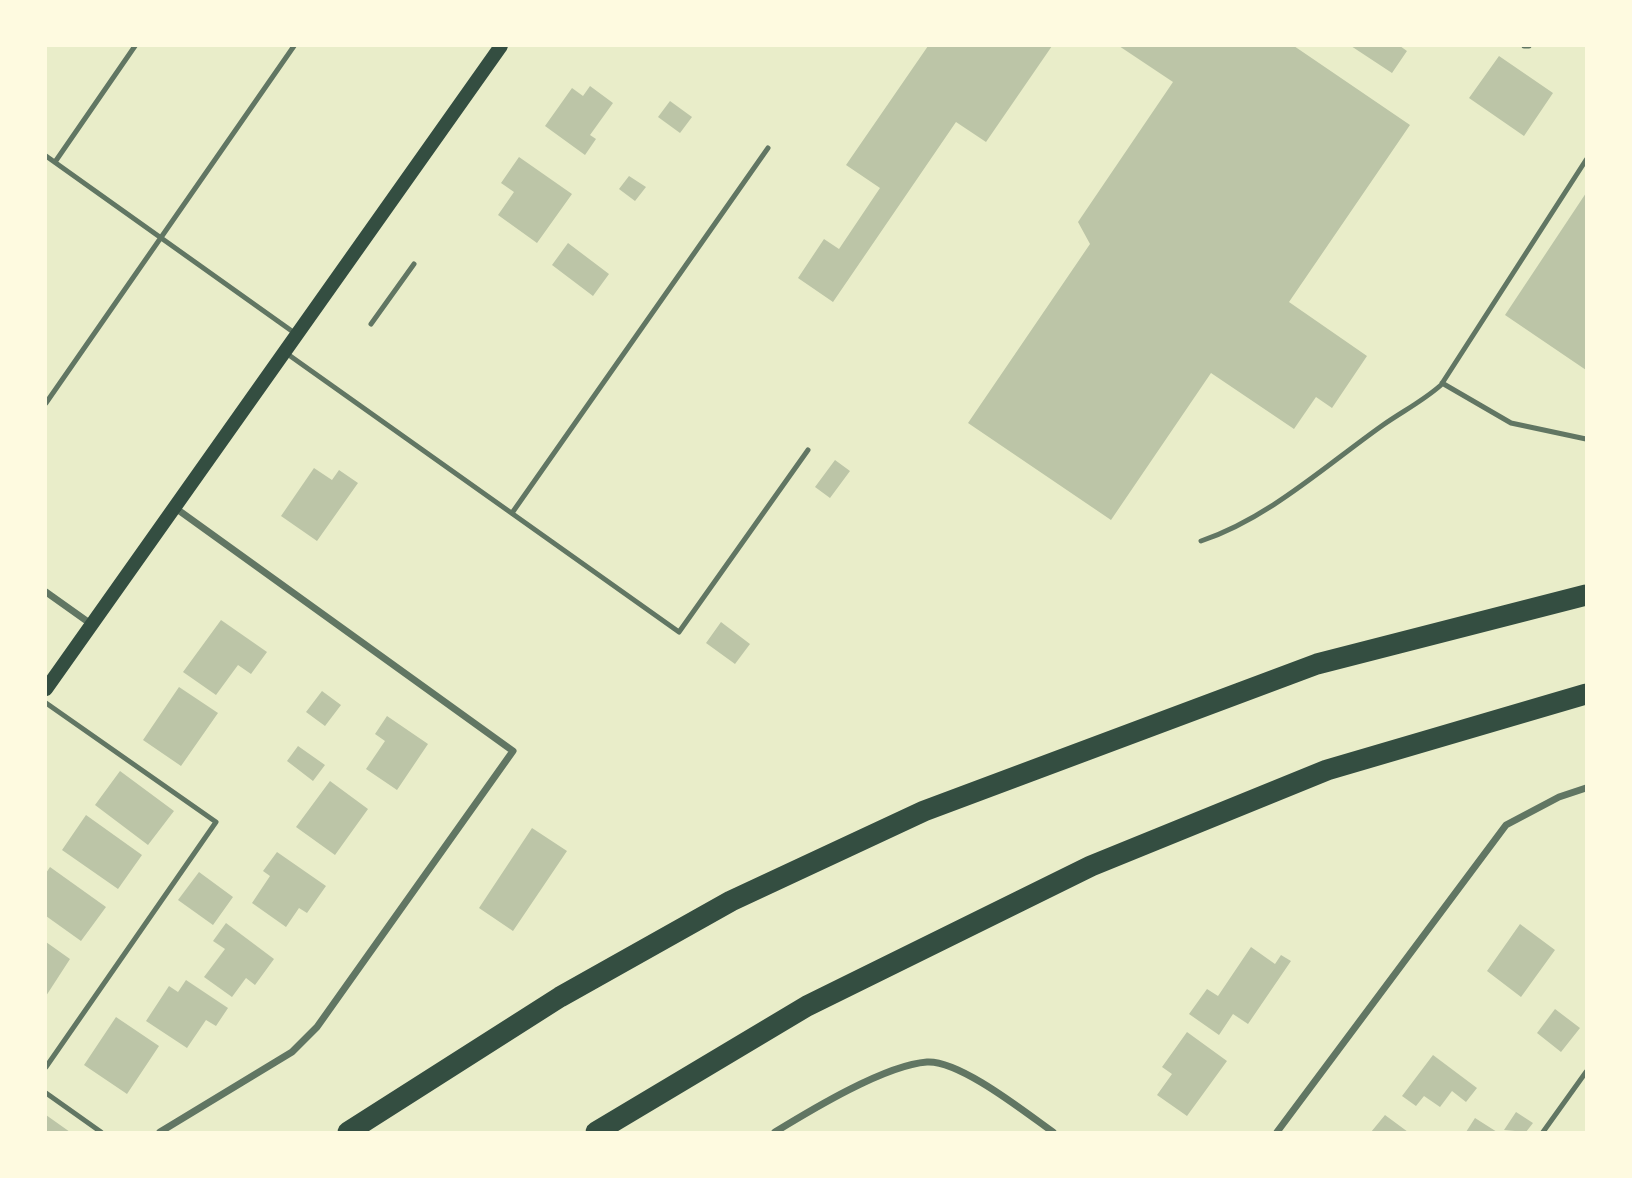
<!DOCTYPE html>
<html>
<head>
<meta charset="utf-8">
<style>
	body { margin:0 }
	#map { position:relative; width:1632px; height:1178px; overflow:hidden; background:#e9edc9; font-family:"Roboto Condensed",sans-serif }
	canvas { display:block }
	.frame { position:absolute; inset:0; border:47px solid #fefae0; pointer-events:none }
</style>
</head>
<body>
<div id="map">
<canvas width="1632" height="1178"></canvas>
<div class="frame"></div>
</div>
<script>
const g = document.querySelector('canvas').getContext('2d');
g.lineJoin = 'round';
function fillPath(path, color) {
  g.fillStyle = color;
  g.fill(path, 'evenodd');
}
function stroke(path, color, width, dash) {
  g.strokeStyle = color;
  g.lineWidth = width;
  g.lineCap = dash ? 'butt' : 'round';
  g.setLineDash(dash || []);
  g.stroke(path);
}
fillPath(new Path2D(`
	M 928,46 L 1052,46 L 986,142 L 956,122 L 833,302 L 798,278 L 824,239 L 839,249 L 880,188 L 846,165 Z
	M 1119,46 L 1294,46 L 1410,125 L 1289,302 L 1367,356 L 1332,408 L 1316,397 L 1294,429 L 1211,373 L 1111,520 L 968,423 L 1090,244 L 1078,222 L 1173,82 Z
	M 1351,46 L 1400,46 L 1407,51 L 1392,73 Z
	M 1499,56 L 1553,93 L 1524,136 L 1469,98 Z
	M 590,86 L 613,103 L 590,135 L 596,139 L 585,155 L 545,126 L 572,88 L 583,96 Z
	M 670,101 L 692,117 L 680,133 L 658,117 Z
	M 519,157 L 572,194 L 537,243 L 498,215 L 514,192 L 501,183 Z
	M 629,176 L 646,187 L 635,201 L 619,189 Z
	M 1586,193 L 1586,370 L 1505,315 Z
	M 568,243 L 609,274 L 593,296 L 552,265 Z
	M 835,460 L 850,471 L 830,498 L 815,487 Z
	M 314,468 L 332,480 L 339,470 L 358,483 L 317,541 L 281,516 Z
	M 221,620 L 267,652 L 251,674 L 238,665 L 216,695 L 183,672 Z
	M 721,622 L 750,644 L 735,664 L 706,643 Z
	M 179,687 L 218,713 L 181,766 L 143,740 Z
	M 322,691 L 341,705 L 325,726 L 306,712 Z
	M 387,716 L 428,744 L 397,790 L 366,769 L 385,741 L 375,734 Z
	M 298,746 L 325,765 L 313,781 L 287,761 Z
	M 120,771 L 174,811 L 148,845 L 95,805 Z
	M 330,781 L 368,809 L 335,855 L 296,827 Z
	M 86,815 L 142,855 L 118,889 L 62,850 Z
	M 532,828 L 567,851 L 513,931 L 479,908 Z
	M 277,852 L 326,886 L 307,913 L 299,908 L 286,927 L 252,903 L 270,876 L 263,871 Z
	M 50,867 L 106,907 L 81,941 L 46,916 L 46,873 Z
	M 199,872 L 233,897 L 213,925 L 178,900 Z
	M 226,923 L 274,959 L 255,985 L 246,978 L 232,997 L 204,977 L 225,949 L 213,941 Z
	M 1520,924 L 1555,950 L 1521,997 L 1487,971 Z
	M 46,942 L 70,959 L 46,996 Z
	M 1251,947 L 1275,964 L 1281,955 L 1291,961 L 1248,1024 L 1233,1014 L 1219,1035 L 1189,1014 L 1207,989 L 1218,996 Z
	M 186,980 L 228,1008 L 216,1026 L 206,1020 L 187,1048 L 146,1021 L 169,986 L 178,992 Z
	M 1555,1009 L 1580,1028 L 1561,1052 L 1537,1033 Z
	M 116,1017 L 159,1046 L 127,1094 L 84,1065 Z
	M 1187,1032 L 1227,1061 L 1187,1116 L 1157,1095 L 1172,1074 L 1162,1067 Z
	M 1433,1055 L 1477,1088 L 1466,1102 L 1452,1091 L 1440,1107 L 1424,1096 L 1416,1106 L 1402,1096 Z
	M 1516,1112 L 1533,1123 L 1526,1132 L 1504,1130 Z
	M 46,1115 L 70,1132 L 46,1132 Z
	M 1385,1115 L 1408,1132 L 1371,1132 Z
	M 1475,1118 L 1497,1132 L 1466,1132 Z`), '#bcc5a7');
stroke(new Path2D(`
	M 1524,46 L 1529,46
	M 46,156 L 296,334
	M 55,162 L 135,46
	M 371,324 L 414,264
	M 286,353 L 679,632 L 808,450
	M 1442,383 L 1511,423 L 1586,439
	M 46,403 L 294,46
	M 512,513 L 768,148
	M 1201,541 C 1269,518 1325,466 1383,425 C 1403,411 1423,401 1441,385 L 1586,160
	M 46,703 L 216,822 L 46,1067
	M 46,1093 L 101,1132
	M 1543,1132 L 1586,1072`), '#617663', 5);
stroke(new Path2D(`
	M 46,592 L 91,624
	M 160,1132 L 292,1052 L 317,1027 L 513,751 L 174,507
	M 775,1132 C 811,1110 885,1065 927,1062 C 960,1060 1026,1113 1053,1132
	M 1277,1132 L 1506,825 L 1559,797 L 1586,788`), '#617663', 7);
stroke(new Path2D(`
	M 46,689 L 501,46`), '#344e41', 14);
stroke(new Path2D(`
	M 348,1132 L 560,997 L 731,901 L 924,811 L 1317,664 L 1586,595
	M 596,1132 L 807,1006 L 1091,866 L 1327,770 L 1586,694`), '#344e41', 21);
</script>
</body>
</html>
